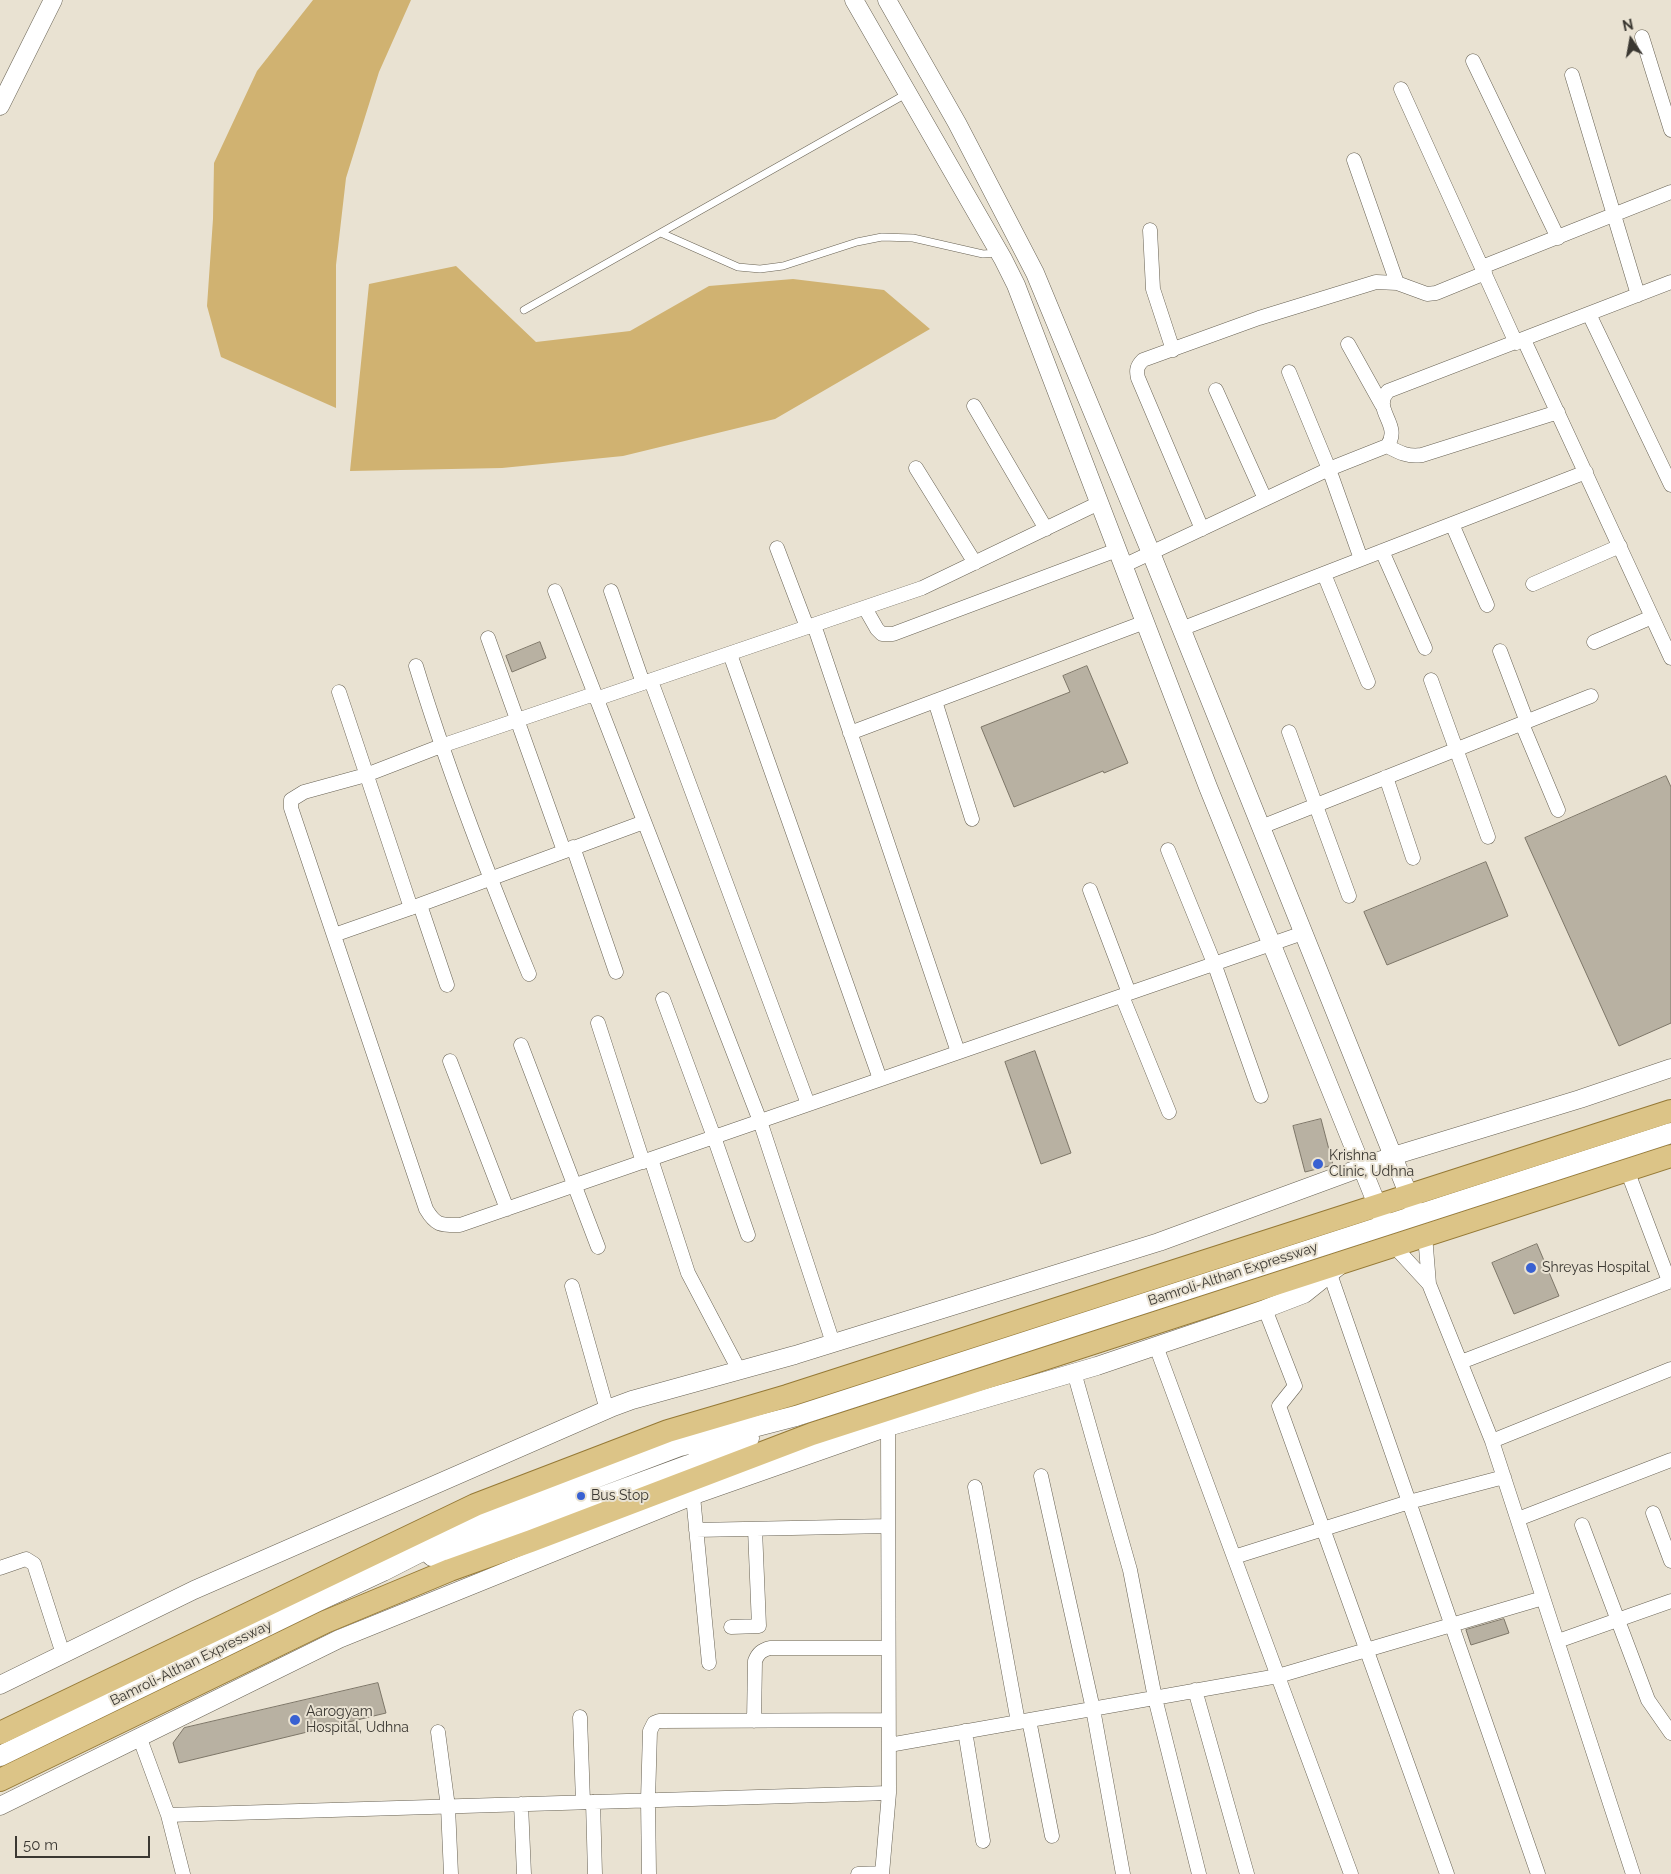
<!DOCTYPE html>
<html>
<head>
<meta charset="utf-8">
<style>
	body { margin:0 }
	#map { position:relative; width:1671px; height:1874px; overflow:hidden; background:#e9e2d2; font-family:Raleway,sans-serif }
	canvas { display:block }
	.north { position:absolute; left:1606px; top:15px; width:50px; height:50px; -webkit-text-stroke:4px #e9e2d2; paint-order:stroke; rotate:348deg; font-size:14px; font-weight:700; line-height:20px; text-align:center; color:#3b3832 }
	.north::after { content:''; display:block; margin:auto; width:18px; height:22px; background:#3b3832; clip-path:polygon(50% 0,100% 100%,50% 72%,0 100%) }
	.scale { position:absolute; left:15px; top:1836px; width:135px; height:22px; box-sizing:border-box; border:2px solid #3b3832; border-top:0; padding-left:6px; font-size:15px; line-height:18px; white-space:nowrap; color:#3b3832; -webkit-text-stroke:4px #e9e2d2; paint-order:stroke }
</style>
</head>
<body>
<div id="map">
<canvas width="1671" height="1874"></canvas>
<div class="north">N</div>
<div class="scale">50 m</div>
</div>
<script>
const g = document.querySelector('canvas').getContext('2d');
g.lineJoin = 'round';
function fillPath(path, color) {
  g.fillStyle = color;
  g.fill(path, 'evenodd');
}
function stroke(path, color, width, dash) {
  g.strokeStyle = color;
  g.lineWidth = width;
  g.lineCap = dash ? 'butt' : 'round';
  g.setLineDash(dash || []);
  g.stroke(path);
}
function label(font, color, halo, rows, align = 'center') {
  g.font = font + ' Raleway,sans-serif';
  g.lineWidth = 4;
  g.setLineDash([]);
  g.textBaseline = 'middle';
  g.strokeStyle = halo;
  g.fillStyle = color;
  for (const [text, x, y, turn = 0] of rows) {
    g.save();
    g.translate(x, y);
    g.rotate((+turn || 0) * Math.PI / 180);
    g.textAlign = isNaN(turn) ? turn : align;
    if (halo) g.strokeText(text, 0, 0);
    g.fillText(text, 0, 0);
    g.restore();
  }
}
fillPath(new Path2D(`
	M 313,0 L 411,0 L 379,72 L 346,178 L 336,265 L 336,408 L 221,357 L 207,306 L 213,219 L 214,163 L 257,71 Z
	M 456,266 L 536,342 L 630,331 L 709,286 L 793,279 L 884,290 L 930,329 L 775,419 L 623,456 L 502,468 L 350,471 L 369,284 Z`), '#d0b271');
const building = new Path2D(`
	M 540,642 L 546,658 L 512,672 L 506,656 Z
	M 1087,666 L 1128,763 L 1104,773 L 1103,771 L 1014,807 L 981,727 L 1070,692 L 1063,676 Z
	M 1666,776 L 1671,787 L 1671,1023 L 1619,1046 L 1525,838 Z
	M 1486,862 L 1508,916 L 1387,965 L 1364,912 Z
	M 1035,1051 L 1071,1153 L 1041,1164 L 1005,1062 Z
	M 1321,1119 L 1333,1165 L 1305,1172 L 1293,1126 Z
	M 1537,1244 L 1559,1296 L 1514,1314 L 1492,1263 Z
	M 1504,1619 L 1509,1633 L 1471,1645 L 1466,1630 Z
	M 378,1683 L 386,1713 L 179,1763 L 173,1743 L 184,1728 Z`);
fillPath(building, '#b8b1a2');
stroke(building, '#7d7668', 1);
const service = new Path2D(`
	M 661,233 L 738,267 L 760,269 L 783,266 L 857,242 L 882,237 L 913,238 L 983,254 L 997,253
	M 524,310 L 906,94`);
const minor = new Path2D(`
	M 1642,37 L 1671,130
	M 1473,61 L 1558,238
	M 1572,75 L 1638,295
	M 1401,89 L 1516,343
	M 1354,160 L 1397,283
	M 1150,230 L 1153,289 L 1173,350
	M 1482,267 L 1671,192
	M 1589,314 L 1671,485
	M 1524,340 L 1671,658
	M 1348,344 L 1382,405
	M 1289,372 L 1329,469 L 1361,559
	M 1216,390 L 1265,499
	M 974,406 L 1046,529
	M 1387,446 C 1400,453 1408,457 1422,455 L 1558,412
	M 916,468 L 975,563
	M 1452,524 L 1487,605
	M 1202,529 L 1138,378 C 1136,370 1137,366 1143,360 L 1259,318 L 1376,282 L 1397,283 L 1427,294 L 1436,293 L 1485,273
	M 777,548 L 807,627
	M 1382,551 L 1425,648
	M 1123,566 L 1329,469 L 1387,446 C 1403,425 1371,410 1388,391 L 1671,282
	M 1324,574 L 1368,682
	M 1533,584 L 1620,546
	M 555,591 L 760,1121 L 833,1343
	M 611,591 L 643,683
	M 865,608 L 877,629 L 882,634 L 893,634 L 1117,550
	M 814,625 L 958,1052
	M 1181,629 L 1586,472
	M 488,638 L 564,851
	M 1594,642 L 1652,617
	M 1500,651 L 1527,722
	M 730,654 L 880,1079
	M 416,666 C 448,771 487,872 529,974
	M 1431,680 L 1488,837
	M 651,681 L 808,1104
	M 339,692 L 411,908
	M 594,694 L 441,746 L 366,775 L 304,792 L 291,800 L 291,808 L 426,1209 C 436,1226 441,1225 460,1225 L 1303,933
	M 596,699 L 922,588 L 1099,503
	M 935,701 L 972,819
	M 1522,724 L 1558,810
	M 1289,732 L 1349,896
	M 850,733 L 1145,622
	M 1386,777 L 1413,858
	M 1261,827 L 1591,696
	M 573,847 L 616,972
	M 1168,850 L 1214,963 L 1261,1096
	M 1090,890 L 1129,993
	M 420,905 L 447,985
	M 334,935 L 411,908 L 644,822
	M 1122,996 L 1169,1112
	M 663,999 L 714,1137 L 748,1235
	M 598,1023 L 643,1162
	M 521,1045 L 598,1247
	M 450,1061 L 507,1209
	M 651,1159 L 688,1273 L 739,1370
	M 1627,1170 L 1669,1281
	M 1425,1235 L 1429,1284 L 1492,1441 L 1633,1874
	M 1393,1245 L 1429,1284
	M 1330,1274 L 1538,1874
	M 572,1286 L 607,1410
	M 1265,1309 L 1295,1386 L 1279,1406 L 1447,1874
	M 1156,1346 L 1351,1874
	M 1461,1362 L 1671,1281
	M 1074,1372 L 1130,1570 L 1155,1698 L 1199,1874
	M 1492,1441 L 1671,1369
	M 1041,1476 L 1093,1709 L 1123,1874
	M 975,1487 L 1018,1722
	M 693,1496 L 709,1663
	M 1653,1513 L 1671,1561
	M 1518,1519 L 1671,1460
	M 1582,1525 L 1648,1700 L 1671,1733
	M 696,1530 L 888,1526
	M 1234,1557 L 1409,1502 L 1504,1477
	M 0,1568 L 26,1559 L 34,1564 L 63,1654
	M 731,1627 L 759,1626 L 755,1529
	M 1558,1641 L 1671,1601
	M 1195,1690 L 1247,1874
	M 580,1717 L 583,1802
	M 1029,1720 L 1052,1836
	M 754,1721 L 755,1661 C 758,1653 762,1650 770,1648 L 888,1648
	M 965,1731 L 983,1841
	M 438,1732 L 448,1807 L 451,1874
	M 139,1736 L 168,1815 L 183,1874
	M 889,1745 L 1278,1676 L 1543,1598
	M 593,1802 L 595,1874
	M 521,1804 L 524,1874
	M 168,1815 L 889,1793
	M 649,1874 L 648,1800 L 650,1731 L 654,1723 L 659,1721 L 888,1720
	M 858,1874 L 882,1873
	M 882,1874 L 889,1793 L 888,1427`);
const tertiary = new Path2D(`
	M 854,0 L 1003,259 L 1016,285 L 1208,787 L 1382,1217
	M 887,0 L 957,123 L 1035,273 L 1151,553 L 1413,1206
	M 0,106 L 53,0
	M 0,1685 L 194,1590 L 613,1407 L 632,1400 L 795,1355 L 1159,1242 L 1393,1156 L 1580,1099 L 1671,1068
	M 0,1806 L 339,1639 L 700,1493 L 888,1427 L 1097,1366 L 1265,1309 L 1304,1294 L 1339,1266`);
const secondary = new Path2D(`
	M 432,1556 L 485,1540 L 689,1465 L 749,1438
	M 0,1756 L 316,1602 L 383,1571 L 479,1522 L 680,1446 L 796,1416 L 1671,1133`);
const primary = new Path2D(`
	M 0,1733 L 475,1505 L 668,1431 L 787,1396 L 1671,1111
	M 0,1780 L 325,1622 L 450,1570 L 531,1541 L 812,1434 L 1671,1156`);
stroke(service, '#686254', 8);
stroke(minor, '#686254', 15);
stroke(tertiary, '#686254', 19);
stroke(secondary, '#686254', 21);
stroke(primary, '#957935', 24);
stroke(service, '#fff', 7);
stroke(minor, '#fff', 14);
stroke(tertiary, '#fff', 18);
stroke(secondary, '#fff', 20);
stroke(primary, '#dcc487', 22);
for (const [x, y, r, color] of [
	[1318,1164,6,"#3961d2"],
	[1531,1268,6,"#3961d2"],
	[581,1496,5,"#3961d2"],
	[295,1720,6,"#3961d2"]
]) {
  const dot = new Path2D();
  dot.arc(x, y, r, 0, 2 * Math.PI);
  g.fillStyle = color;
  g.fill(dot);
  stroke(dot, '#e9e2d2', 2);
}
label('14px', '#3b3832', '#e9e2d2', [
	["Krishna",1329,1156],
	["Clinic, Udhna",1329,1172],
	["Shreyas Hospital",1542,1268],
	["Bus Stop",591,1496],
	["Aarogyam",306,1712],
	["Hospital, Udhna",306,1728]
], 'left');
label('14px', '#3b3832', '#e9e2d2', [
	["Bamroli-Althan Expressway",1233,1274,-18],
	["Bamroli-Althan Expressway",191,1663,-26]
]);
</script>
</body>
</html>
